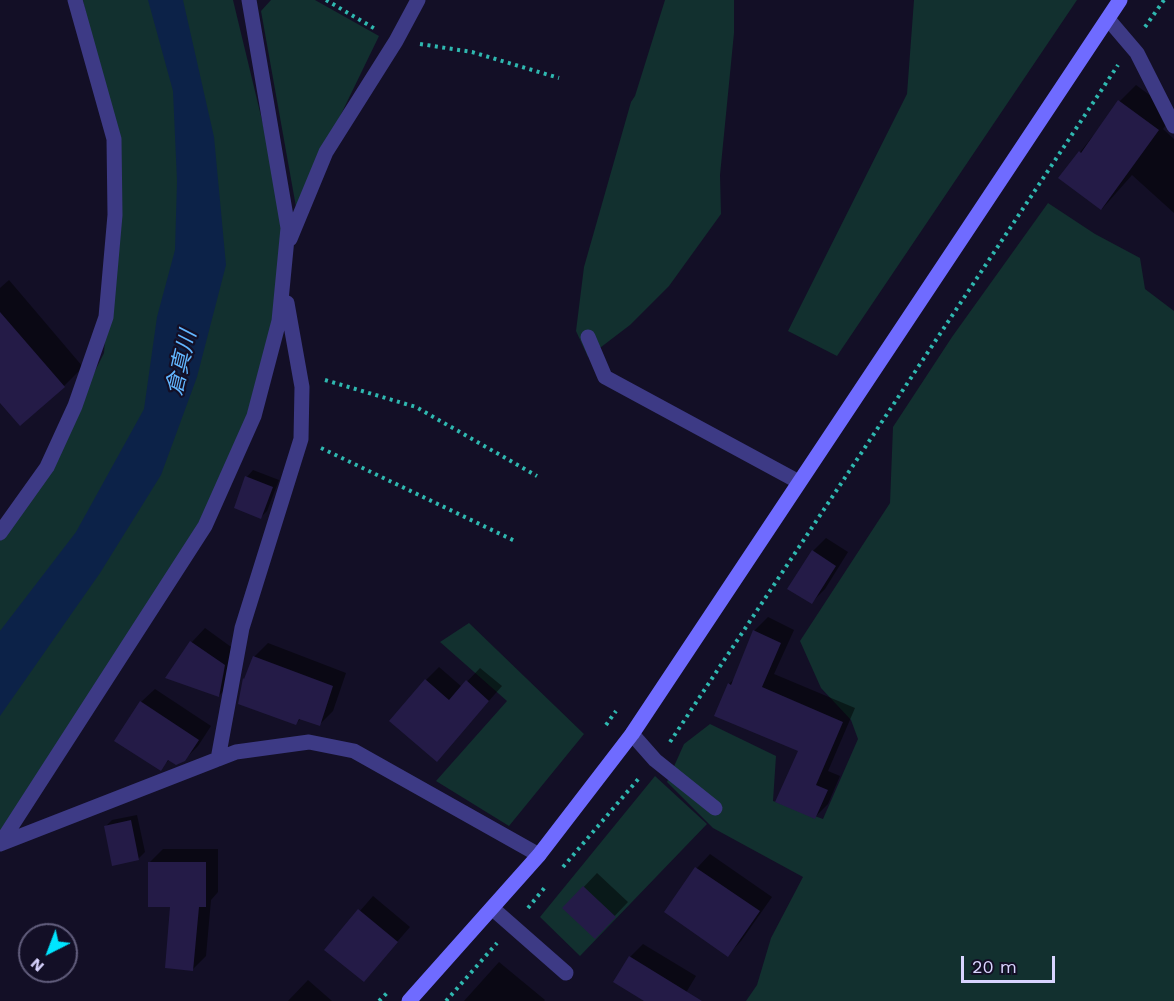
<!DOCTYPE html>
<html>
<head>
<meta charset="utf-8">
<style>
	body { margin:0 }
	#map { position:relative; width:1174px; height:1001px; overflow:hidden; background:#130f26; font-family:"Work Sans",sans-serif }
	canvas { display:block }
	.north { position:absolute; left:18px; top:923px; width:60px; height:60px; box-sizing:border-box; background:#130f26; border:2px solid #625e7d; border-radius:50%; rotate:222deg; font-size:16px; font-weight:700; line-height:24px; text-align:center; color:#d9d4ff }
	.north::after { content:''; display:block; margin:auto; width:21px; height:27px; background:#00e5ff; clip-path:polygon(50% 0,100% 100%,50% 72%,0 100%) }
	.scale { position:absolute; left:961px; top:956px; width:94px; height:27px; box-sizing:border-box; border:3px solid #d9d4ff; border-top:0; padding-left:8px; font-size:18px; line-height:21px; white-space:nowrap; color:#d9d4ff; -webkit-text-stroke:4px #130f26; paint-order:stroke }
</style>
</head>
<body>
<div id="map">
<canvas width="1174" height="1001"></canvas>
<div class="north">N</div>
<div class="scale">20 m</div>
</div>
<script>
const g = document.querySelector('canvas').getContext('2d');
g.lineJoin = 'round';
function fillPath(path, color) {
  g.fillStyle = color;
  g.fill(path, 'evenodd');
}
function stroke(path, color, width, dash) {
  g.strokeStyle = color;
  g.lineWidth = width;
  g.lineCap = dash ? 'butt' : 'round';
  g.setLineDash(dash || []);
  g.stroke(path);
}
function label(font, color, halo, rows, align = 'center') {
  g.font = font + ' "Work Sans","Noto Sans JP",sans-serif';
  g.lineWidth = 4.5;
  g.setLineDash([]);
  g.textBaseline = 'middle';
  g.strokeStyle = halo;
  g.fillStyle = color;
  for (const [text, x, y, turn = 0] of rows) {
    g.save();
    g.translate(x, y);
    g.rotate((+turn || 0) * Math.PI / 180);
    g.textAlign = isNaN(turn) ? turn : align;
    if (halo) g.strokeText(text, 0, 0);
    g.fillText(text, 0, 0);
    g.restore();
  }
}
fillPath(new Path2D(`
	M 83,0 L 233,0 L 288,228 L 262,386 L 178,568 L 0,835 L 0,533 L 47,467 L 104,353 L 115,200 L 107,114 Z
	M 271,0 L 315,0 L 379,36 L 296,207 L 261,11 Z
	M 665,0 L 734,0 L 734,33 L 720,175 L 721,214 L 669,286 L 630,325 L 588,357 L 576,331 L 584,267 L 631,102 L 635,96 Z
	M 914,0 L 1077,0 L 837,356 L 788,331 L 907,94 Z
	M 1048,203 L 1095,234 L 1140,258 L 1145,289 L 1174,311 L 1174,1001 L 746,1001 L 757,985 L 771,938 L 803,877 L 713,828 L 667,782 L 684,744 L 710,724 L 776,756 L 773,801 L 823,819 L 858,739 L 851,720 L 821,688 L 800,641 L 890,503 L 893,427 L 952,337 Z
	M 469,623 L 584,734 L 509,826 L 436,781 L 507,701 L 440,642 Z
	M 655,776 L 707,824 L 580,956 L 540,917 Z`), '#12302f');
fillPath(new Path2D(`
	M 148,0 L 183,0 L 214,137 L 226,265 L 197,377 L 161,475 L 100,573 L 0,716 L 0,631 L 76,532 L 144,409 L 157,317 L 175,250 L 177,181 L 173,91 Z`), '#0c2248');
fillPath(new Path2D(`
	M 1136,85 L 1174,113 L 1163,129 L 1174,139 L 1174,213 L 1132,175 L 1102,209 L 1060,178 L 1120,101 Z
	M 9,280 L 83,367 L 64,386 L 0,400 L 0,288 Z
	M 253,470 L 279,480 L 267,511 L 261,517 L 247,477 Z
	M 826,538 L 848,552 L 825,589 L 812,602 L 813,551 Z
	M 768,617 L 794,630 L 774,674 L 855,708 L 828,771 L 840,776 L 828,804 L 815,817 L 800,750 L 729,684 L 735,678 L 754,631 Z
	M 205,628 L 238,652 L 232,682 L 219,696 L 167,677 L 192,642 Z
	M 268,643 L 346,673 L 333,711 L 320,724 L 301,718 L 296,724 L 254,657 Z
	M 439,667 L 462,687 L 480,668 L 502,686 L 437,760 L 426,680 Z
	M 155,689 L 211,726 L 198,746 L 184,760 L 170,759 L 160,769 L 141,702 Z
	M 137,815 L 145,852 L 138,859 L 106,826 L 112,820 Z
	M 163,849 L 218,849 L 218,892 L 211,900 L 206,956 L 192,970 L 172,906 L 149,863 Z
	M 710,854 L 772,897 L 741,941 L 728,955 L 666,912 L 697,868 Z
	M 597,873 L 628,902 L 608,923 L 564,908 Z
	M 373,896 L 410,927 L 364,980 L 327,949 Z
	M 643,944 L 696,976 L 681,1001 L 647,1001 L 630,957 Z
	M 499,962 L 545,1000 L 544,1001 L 464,1001 Z
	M 308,980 L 332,1001 L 288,1001 Z`), '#0007');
fillPath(new Path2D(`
	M 1118,100 L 1159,130 L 1101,210 L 1058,178 L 1079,151 L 1081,153 Z
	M 0,312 L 65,387 L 20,426 L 0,403 Z
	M 245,476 L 273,487 L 261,519 L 234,508 Z
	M 812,550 L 836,566 L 812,604 L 787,589 Z
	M 753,630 L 781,643 L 762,687 L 843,722 L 816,785 L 828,790 L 815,819 L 775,802 L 798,751 L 714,716 L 728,683 L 731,685 Z
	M 190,641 L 225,665 L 219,697 L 165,678 Z
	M 253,656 L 333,686 L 320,726 L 299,719 L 296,725 L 238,704 L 243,678 L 244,679 Z
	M 425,679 L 449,700 L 466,680 L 489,701 L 437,762 L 389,721 Z
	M 140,701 L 199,740 L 185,761 L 176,765 L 168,760 L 161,771 L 114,741 Z
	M 131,820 L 139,860 L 112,866 L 104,826 Z
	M 148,862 L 206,862 L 206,907 L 199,907 L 193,971 L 165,968 L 170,907 L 148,907 Z
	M 695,867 L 760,911 L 728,957 L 664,912 Z
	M 583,886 L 616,917 L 595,939 L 562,908 Z
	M 358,909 L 398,942 L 364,982 L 324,950 Z
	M 629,956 L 702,1001 L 644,1001 L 613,982 Z`), '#241b47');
stroke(new Path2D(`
	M 326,0 L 377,30
	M 1145,27 L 1164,0
	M 420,44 L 472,52 L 559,78
	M 325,380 L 416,407 L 537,476
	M 321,448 L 517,542
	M 606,725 L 616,711
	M 670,742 L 1118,65
	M 563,867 L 640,777
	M 528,908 L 546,886
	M 379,1001 L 387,993
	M 446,1001 L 497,943`), '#2fb8b0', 4, [3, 4.5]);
stroke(new Path2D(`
	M 588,337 L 605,377 L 799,482
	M 632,734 L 655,760 L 715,808
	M 492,908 L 566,973`), '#3d3a85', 15);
stroke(new Path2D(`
	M 1108,19 L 1137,53 L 1174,126
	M 290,239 L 326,152 L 396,41 L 418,0
	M 0,533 L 47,467 L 75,406 L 106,317 L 115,215 L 114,139 L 75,0
	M 218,759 L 242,628 L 301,439 L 302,387 L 287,303
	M 0,844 L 205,526 L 254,416 L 279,321 L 288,228 L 249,0
	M 0,844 L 236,752 L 309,742 L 354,751 L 539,855`), '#3d3a85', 15);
stroke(new Path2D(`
	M 409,1001 L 539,855 L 632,734 L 1120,0`), '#6f6bff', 15);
label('italic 22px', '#62b6ff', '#130f26', [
	["倉真川",182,363,-77]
]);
</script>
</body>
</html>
